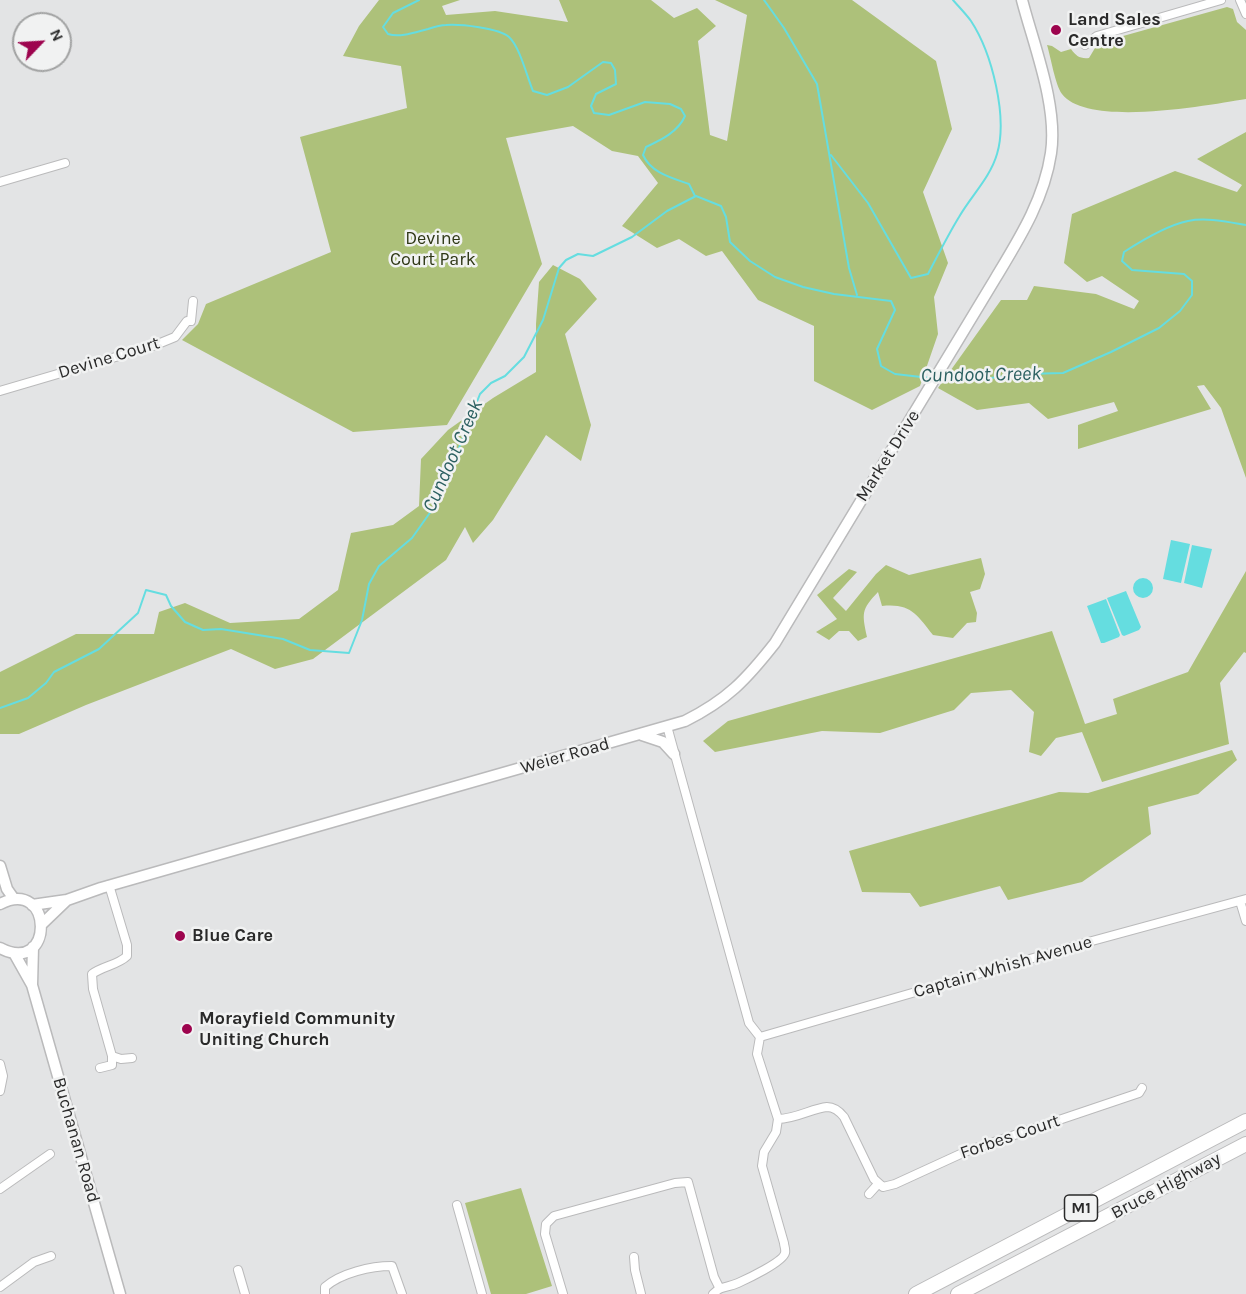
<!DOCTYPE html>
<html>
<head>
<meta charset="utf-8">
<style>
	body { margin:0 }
	#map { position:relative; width:1246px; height:1294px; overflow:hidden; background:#e3e4e5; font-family:Karla,sans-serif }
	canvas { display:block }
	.north { position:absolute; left:12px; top:12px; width:60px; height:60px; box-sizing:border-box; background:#f1f2f2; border:2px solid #a1a2a2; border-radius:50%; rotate:65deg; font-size:16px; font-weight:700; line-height:24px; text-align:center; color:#2a2a2a }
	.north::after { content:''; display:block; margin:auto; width:21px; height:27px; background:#9d044e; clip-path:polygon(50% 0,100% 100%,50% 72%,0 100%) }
</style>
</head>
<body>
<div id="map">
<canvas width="1246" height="1294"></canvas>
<div class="north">N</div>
</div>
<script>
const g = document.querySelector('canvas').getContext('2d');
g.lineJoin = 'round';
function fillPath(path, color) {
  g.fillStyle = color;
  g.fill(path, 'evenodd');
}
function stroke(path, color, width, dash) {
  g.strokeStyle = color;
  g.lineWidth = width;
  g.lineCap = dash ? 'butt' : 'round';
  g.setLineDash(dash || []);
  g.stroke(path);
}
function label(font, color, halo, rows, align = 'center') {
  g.font = font + ' Karla,sans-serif';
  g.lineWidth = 5;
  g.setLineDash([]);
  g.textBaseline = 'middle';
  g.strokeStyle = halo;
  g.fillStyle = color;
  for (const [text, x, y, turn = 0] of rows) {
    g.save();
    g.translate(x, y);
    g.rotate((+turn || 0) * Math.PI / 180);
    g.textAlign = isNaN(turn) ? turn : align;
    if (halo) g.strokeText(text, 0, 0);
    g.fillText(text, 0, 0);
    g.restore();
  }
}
fillPath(new Path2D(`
	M 379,0 L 460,0 L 442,6 L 446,15 L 495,11 L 568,22 L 559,0 L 651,0 L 674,18 L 697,8 L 716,26 L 698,41 L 710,135 L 727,141 L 747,15 L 715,0 L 852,0 L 936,61 L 952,129 L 923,192 L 948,263 L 934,297 L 938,334 L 920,386 L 872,410 L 814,381 L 814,326 L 758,300 L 722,251 L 706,256 L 679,239 L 657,248 L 622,226 L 658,183 L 638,156 L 612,151 L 573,126 L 506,138 L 542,264 L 447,425 L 353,432 L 182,340 L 198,324 L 206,304 L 331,252 L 300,137 L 407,108 L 401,66 L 343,56 L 359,26 Z
	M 1227,7 L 1233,9 L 1237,22 L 1246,30 L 1246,99 C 1208,105 1088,128 1062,94 C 1055,84 1051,58 1047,45 L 1052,46 L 1061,52 L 1071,49 C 1076,56 1080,59 1089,58 L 1098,43 Z
	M 1246,132 L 1246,478 L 1221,408 L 1204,385 L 1197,386 L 1211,409 L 1078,449 L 1078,425 L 1118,411 L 1114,402 L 1048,419 L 1029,403 L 977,410 L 938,388 L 1001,300 L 1027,300 L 1034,286 L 1096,294 L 1134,309 L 1139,301 L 1102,276 L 1087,282 L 1064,263 L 1072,214 L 1175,171 L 1237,192 L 1242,185 L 1197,159 Z
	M 553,265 L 580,279 L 597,299 L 565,334 L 591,425 L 581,461 L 546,435 L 493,520 L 473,543 L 465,527 L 446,560 L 313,659 L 275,669 L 231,649 L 86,705 L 19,734 L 0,734 L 0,672 L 76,634 L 154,634 L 159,612 L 185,603 L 230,623 L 299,619 L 338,590 L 351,533 L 393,525 L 419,506 L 421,459 L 448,430 L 493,398 L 536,372 L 536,324 L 539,282 Z
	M 981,558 L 985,574 L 980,589 L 970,592 L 977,613 L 976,622 L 967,623 L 953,638 L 933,635 C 917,615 911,603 882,606 L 878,592 C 861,610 862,613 867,637 L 858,641 L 849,631 L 839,631 L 829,640 L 816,632 L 837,619 L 817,595 L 849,569 L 857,572 L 833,598 L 846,611 L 876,574 L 886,565 L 909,575 Z
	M 1246,571 L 1246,653 L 1244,652 L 1220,683 L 1229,744 L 1102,782 L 1082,732 L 1056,738 L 1041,756 L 1029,752 L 1034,712 L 1011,690 L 971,693 L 954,710 L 880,733 L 822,731 L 715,752 L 703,741 L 728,721 L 1052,631 L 1085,724 L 1117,714 L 1113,699 L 1188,672 Z
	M 1232,750 L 1237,760 L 1198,794 L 1148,807 L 1151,834 L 1082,882 L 1008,900 L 1000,886 L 920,907 L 910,893 L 862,892 L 849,851 L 1059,792 L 1088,793 Z
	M 521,1188 L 552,1286 L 526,1294 L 491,1294 L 465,1203 Z`), '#adc17a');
fillPath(new Path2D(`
	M 1171,540 L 1190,544 L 1181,583 L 1163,579 Z
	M 1192,545 L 1212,549 L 1202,588 L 1184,583 Z
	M1133 588a10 10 0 1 1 20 0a10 10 0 1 1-20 0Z
	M 1126,591 L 1141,627 L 1139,630 L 1124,636 L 1122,635 L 1107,598 Z
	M 1106,599 L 1120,635 L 1119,637 L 1104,643 L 1101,643 L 1087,606 Z`), '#65dde0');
stroke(new Path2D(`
	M 419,0 L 393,13 L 383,27 L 388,34 C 400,38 416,32 428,29 C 434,27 440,25 446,25 C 460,24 499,28 509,37 C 520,47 527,77 533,91 L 547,95 L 568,87 L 603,62 L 611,63 L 615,70 L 616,84 L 596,94 L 591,106 L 594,113 L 609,115 L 645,102 L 670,104 L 681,109 L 685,116 C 678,132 661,140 646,147 L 643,155 C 651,173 672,178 689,184 L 695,196
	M 764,0 L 784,28 L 817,84 L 849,268 L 857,295
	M 831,155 L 868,203 L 911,278 L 928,274 C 938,255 948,235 959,217 C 971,196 990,178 997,154 C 1008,117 992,53 971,21 C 966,14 959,7 953,0
	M 939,378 L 982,379 L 1024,374 L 1063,373 L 1111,352 L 1159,328 L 1180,311 L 1192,295 L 1192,281 L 1184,274 L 1132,270 L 1122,261 L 1124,252 C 1141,241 1168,225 1188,221 C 1206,217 1228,222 1246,225
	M 0,708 L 28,698 L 46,683 L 54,672 L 99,649 L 138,613 L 146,590 L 166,595 L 171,606 L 185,622 L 203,630 L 221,629 L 283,639 L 310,650 L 349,653 L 362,620 L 369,584 L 379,566 L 412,538 L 434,507 L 446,481 L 480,394 L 491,383 L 505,376 L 524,357 L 543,320 L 559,268 L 566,260 L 578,254 L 593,256 L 632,237 L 667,211 L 696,196 L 721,206 L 726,217 L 730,242 L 750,261 L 775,277 L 803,287 L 834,294 L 891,301 L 895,310 L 877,349 L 881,366 L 895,374 L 930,378`), '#65dde0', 2);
const street = new Path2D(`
	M 1240,0 L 1246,14
	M 1085,45 L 1097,36 L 1221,0
	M 0,182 L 65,163
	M 0,391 L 153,346 L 175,337 L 187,321 L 191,321 L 193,301
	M 667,726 L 749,1023 L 760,1037 L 757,1054 L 778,1119 L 776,1132 L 764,1152 L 762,1166 L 784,1243 C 784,1246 786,1249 785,1253 C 783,1262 747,1279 738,1283 C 727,1288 722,1285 713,1294
	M 109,885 L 127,945 L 127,956 C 118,965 103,966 92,974 L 93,989 L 112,1056 L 121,1059 L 132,1058
	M 1240,901 L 1246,921
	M 760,1037 L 1092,941 L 1246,899
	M 0,1064 L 3,1076 L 0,1091
	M 100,1068 L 112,1065 L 112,1056
	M 778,1119 C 796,1119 813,1108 827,1107 C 835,1107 840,1112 844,1117 L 874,1179 L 883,1187 L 895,1184 L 967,1151 L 1139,1093 L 1142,1088
	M 0,1189 L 50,1154
	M 869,1194 L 878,1184
	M 457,1205 L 482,1294
	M 634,1257 L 635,1270 L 641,1294
	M 238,1270 L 245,1294
	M 0,1287 L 34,1262 L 51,1256
	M 325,1294 L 325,1287 C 341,1273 371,1266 392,1266 L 402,1294
	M 563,1294 L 545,1234 L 546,1224 L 554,1216 L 675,1183 L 688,1182 L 714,1277 L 719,1287`);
const secondary = new Path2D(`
	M 642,735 L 663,742 L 674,754
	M 0,866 L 7,889 L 14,899
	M 0,904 C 54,876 55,977 0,948
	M 32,905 L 67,900 L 101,888 L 685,721 C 727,700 746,680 775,643 L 995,279 C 1019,239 1044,200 1051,153 C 1058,106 1034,46 1022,0
	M 42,924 L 67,900
	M 14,953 L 32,985 L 120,1294
	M 32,985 L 33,947`);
const highway = new Path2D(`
	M 916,1294 L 1246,1121
	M 958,1294 L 1246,1144`);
stroke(street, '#bababb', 10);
stroke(secondary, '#bababb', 13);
stroke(highway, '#bababb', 16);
stroke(street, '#fff', 8);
stroke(secondary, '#fff', 10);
stroke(highway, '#fff', 14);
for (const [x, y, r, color] of [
	[1056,30,6,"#9d044e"],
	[180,936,6,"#9d044e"],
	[187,1029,6,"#9d044e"]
]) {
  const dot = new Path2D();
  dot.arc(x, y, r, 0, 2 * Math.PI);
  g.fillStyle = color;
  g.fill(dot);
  stroke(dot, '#f1f2f2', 2);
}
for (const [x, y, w] of [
	[1081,1208,33]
]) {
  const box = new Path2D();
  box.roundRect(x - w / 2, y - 13, w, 26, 4.5);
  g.fillStyle = '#f1f2f2';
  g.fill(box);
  stroke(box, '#2a2a2a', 1.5);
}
label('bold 16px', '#2a2a2a', null, [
	["M1",1081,1208]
]);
label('bold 18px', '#2a2a2a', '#f1f2f2', [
	["Land Sales",1068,20],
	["Centre",1068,41],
	["Blue Care",192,936],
	["Morayfield Community",199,1019],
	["Uniting Church",199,1040]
], 'left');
label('18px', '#2f3816', '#f1f2f2', [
	["Devine",433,239],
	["Court Park",433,260]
]);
label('18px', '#2a2a2a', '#f1f2f2', [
	["Devine Court",109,358,-17],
	["Market Drive",888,456,-58],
	["Weier Road",565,756,-16],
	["Captain Whish Avenue",1003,967,-16],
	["Forbes Court",1010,1137,-19],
	["Buchanan Road",76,1140,74],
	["Bruce Highway",1166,1186,-28]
]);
label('italic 20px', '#2c6061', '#f1f2f2', [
	["Cundoot Creek",981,375,-1],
	["Cundoot Creek",453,456,-66]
]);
</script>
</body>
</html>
